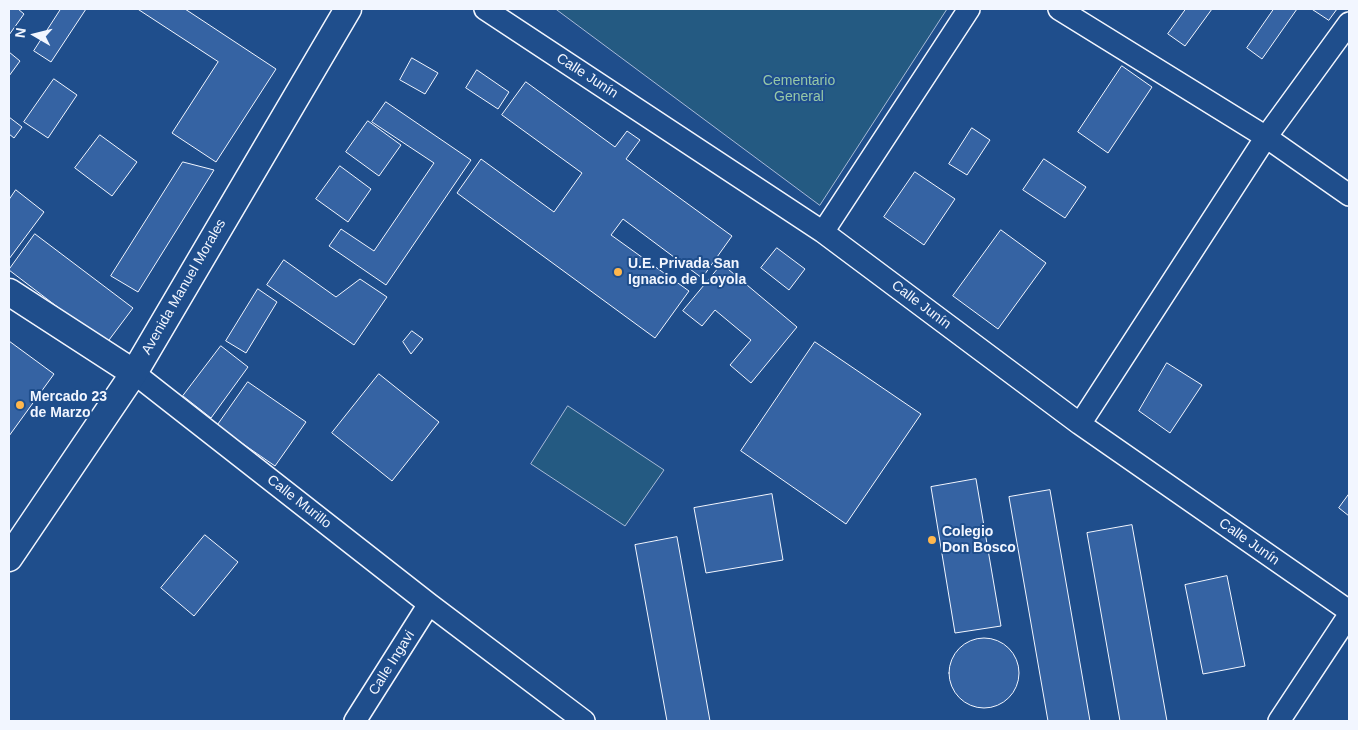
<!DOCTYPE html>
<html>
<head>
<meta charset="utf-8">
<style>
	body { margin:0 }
	#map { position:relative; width:1358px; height:730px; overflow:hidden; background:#1f4e8c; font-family:Arial,sans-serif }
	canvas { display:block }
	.frame { position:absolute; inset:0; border:10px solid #f2f6ff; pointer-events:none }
	.north { position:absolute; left:10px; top:10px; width:50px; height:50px; -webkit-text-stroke:4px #1f4e8c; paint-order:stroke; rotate:278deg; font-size:14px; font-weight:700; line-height:20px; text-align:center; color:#f2f6ff }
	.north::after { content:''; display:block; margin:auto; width:18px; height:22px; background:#f2f6ff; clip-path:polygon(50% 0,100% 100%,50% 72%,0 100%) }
</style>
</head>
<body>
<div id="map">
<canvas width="1358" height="730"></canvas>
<div class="frame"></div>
<div class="north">N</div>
</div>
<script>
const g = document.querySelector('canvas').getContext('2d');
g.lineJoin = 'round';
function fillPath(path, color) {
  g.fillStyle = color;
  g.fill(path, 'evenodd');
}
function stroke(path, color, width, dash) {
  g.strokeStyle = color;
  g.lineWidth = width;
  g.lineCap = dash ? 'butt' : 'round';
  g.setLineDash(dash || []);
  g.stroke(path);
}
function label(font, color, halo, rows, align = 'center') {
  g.font = font + ' Arial,sans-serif';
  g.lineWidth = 4;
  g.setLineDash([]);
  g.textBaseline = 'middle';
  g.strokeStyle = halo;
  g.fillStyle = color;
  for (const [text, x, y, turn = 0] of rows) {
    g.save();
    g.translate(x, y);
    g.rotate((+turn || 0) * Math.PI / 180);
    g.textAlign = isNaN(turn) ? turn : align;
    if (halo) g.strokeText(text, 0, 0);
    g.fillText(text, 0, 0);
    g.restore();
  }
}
const green = new Path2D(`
	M 556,9 L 947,9 L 820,205 Z
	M 568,406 L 664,470 L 625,526 L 531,464 Z`);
fillPath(green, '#245a82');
stroke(green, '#a8bbd7', 1);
const building = new Path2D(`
	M 9,9 L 18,9 L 24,14 L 9,35 Z
	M 61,9 L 86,9 L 51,62 L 34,51 Z
	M 138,9 L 185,9 L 276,69 L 216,162 L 172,133 L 218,62 Z
	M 1186,9 L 1212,9 L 1185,46 L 1168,34 Z
	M 1274,9 L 1297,9 L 1262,59 L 1247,48 Z
	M 1312,9 L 1337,9 L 1329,20 Z
	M 9,52 L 20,61 L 9,76 Z
	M 412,58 L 438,73 L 425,94 L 400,80 Z
	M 1122,66 L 1152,87 L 1108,153 L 1078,132 Z
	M 477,70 L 509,92 L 498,109 L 466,88 Z
	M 54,79 L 77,95 L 48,138 L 24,122 Z
	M 526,82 L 615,147 L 627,131 L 640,140 L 626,159 L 732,236 L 702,278 L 623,219 L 611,235 L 689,291 L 655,338 L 457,193 L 481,159 L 554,212 L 582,173 L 502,115 Z
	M 386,102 L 471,160 L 386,285 L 329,246 L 341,229 L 374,251 L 434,163 L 372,122 Z
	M 9,117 L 22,127 L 14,138 L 9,134 Z
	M 368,121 L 401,145 L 379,176 L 346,152 Z
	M 972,128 L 990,140 L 967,175 L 949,164 Z
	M 100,135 L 137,162 L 112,196 L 75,168 Z
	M 1044,159 L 1086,187 L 1065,218 L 1023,190 Z
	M 183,162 L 214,170 L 138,292 L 111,276 Z
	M 340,166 L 371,189 L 348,222 L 316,199 Z
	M 915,172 L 955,199 L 924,245 L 884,217 Z
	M 16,190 L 44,212 L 9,259 L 9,200 Z
	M 1001,230 L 1046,263 L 998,329 L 953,296 Z
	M 35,234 L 133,308 L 106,344 L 9,270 Z
	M 777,248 L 805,269 L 789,290 L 761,268 Z
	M 284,260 L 336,297 L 360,279 L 387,297 L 354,345 L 267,285 Z
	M 722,264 L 797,327 L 751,383 L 730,365 L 751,340 L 715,310 L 702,326 L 683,311 Z
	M 258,289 L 277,302 L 246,353 L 226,341 Z
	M 412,331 L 423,339 L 411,354 L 403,342 Z
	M 9,341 L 54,374 L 9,436 Z
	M 815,342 L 921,414 L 846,524 L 741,451 Z
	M 221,346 L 248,367 L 211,418 L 183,396 Z
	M 1167,363 L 1202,385 L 1170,433 L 1139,411 Z
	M 379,374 L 439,422 L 392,481 L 332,433 Z
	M 248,382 L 306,422 L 275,466 L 217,426 Z
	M 976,479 L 1001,626 L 955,633 L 931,487 Z
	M 1050,490 L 1090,721 L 1048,721 L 1009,497 Z
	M 772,494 L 783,560 L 706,573 L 694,508 Z
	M 1349,494 L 1349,516 L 1339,508 Z
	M 1132,525 L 1167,721 L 1120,721 L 1087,533 Z
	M 205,535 L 238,562 L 194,616 L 161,588 Z
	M 677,537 L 710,721 L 667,721 L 635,545 Z
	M 1227,576 L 1245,666 L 1203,674 L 1185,585 Z
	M949 673a35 35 0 1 1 70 0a35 35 0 1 1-70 0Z`);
fillPath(building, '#3563a3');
stroke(building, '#f2f6ff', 1);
const minor = new Path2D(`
	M 485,9 L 823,232 L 1080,424 L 1349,611
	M 1059,9 L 1266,137 L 1349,195
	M 823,232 L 969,9
	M 134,373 L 429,604 L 584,721
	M 1080,424 L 1266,137 L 1349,23
	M 355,721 L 429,604
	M 1279,721 L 1349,615`);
const tertiary = new Path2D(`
	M 9,292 L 134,373
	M 9,558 L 134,373 L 348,9`);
stroke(minor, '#f2f6ff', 24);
stroke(tertiary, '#f2f6ff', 29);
stroke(minor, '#1f4e8c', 21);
stroke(tertiary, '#1f4e8c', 26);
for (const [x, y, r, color] of [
	[618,272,5,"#ffb74d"],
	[20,405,5,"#ffb74d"],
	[932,540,5,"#ffb74d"]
]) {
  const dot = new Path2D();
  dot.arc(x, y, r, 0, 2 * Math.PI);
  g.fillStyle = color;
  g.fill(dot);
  stroke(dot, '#1f4e8c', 2);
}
label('14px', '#f2f6ff', '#1f4e8c', [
	["Calle Junín",587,76,33],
	["Avenida Manuel Morales",184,287,-60],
	["Calle Junín",921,305,37],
	["Calle Murillo",299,502,38],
	["Calle Junín",1249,542,35],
	["Calle Ingavi",392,663,-58]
]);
label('14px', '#97c8a6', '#1f4e8c', [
	["Cementario",799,81],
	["General",799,97]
]);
label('bold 14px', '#f2f6ff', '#1f4e8c', [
	["U.E. Privada San",628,264],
	["Ignacio de Loyola",628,280],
	["Mercado 23",30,397],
	["de Marzo",30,413],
	["Colegio",942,532],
	["Don Bosco",942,548]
], 'left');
</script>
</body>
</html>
